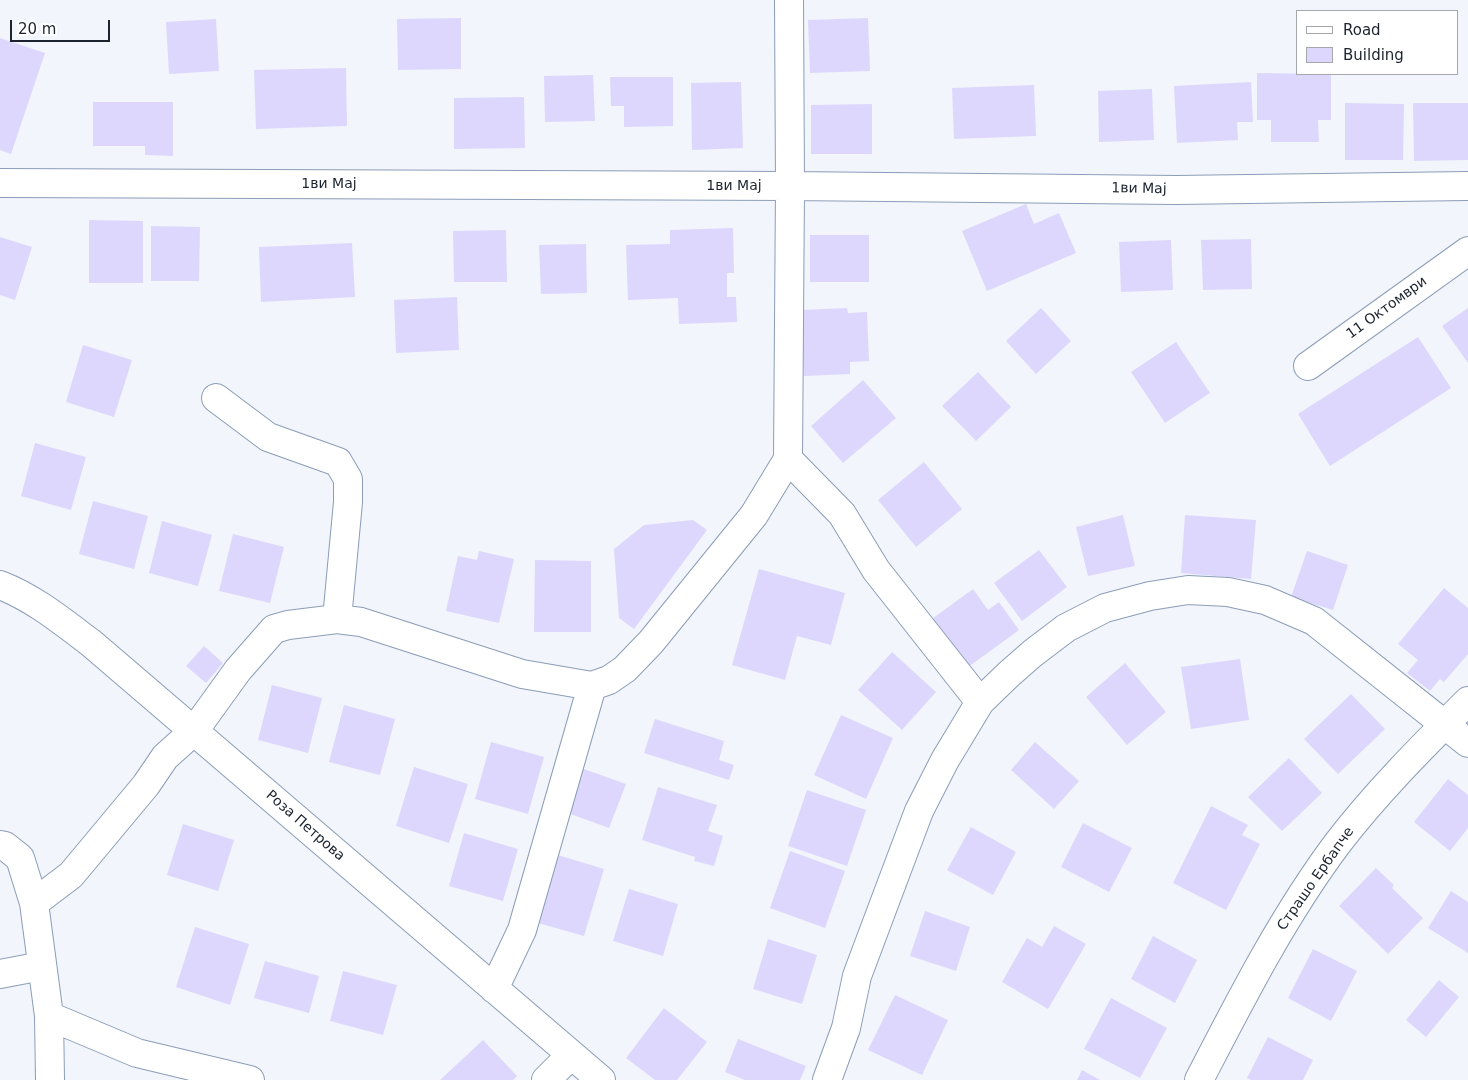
<!DOCTYPE html>
<html>
<head>
<meta charset="utf-8">
<style>
	body { margin:0 }
	#map { position:relative; width:1468px; height:1080px; overflow:hidden; background:#f2f5fb; font-family:"DejaVu Sans",sans-serif }
	canvas { display:block }
	.legend { position:absolute; left:1296px; top:10px; width:162px; height:65px; box-sizing:border-box; background:#fff; border:1px solid #a4a7ab; margin:0; padding:6px 9px; list-style:none; font-size:15px; color:#1c232e }
	.legend li { display:flex; align-items:center; gap:10px; height:25px }
	.legend b { width:25px; border:1px solid #a4a7ab }
	.scale { position:absolute; left:10px; top:20px; width:100px; height:22px; box-sizing:border-box; border:2px solid #1c232e; border-top:0; padding-left:6px; font-size:15px; line-height:18px; white-space:nowrap; color:#1c232e; -webkit-text-stroke:4px #fff; paint-order:stroke }
</style>
</head>
<body>
<div id="map">
<canvas width="1468" height="1080"></canvas>
<ul class="legend">
<li><b style="height:6px;background:#fff"></b>Road</li>
<li><b style="height:14px;background:#ddd7fd"></b>Building</li>
</ul>
<div class="scale">20 m</div>
</div>
<script>
const g = document.querySelector('canvas').getContext('2d');
g.lineJoin = 'round';
function fillPath(path, color) {
  g.fillStyle = color;
  g.fill(path, 'evenodd');
}
function stroke(path, color, width, dash) {
  g.strokeStyle = color;
  g.lineWidth = width;
  g.lineCap = dash ? 'butt' : 'round';
  g.setLineDash(dash || []);
  g.stroke(path);
}
function label(font, color, halo, rows, align = 'center') {
  g.font = font + ' "DejaVu Sans",sans-serif';
  g.lineWidth = 4;
  g.setLineDash([]);
  g.textBaseline = 'middle';
  g.strokeStyle = halo;
  g.fillStyle = color;
  for (const [text, x, y, turn = 0] of rows) {
    g.save();
    g.translate(x, y);
    g.rotate((+turn || 0) * Math.PI / 180);
    g.textAlign = isNaN(turn) ? turn : align;
    if (halo) g.strokeText(text, 0, 0);
    g.fillText(text, 0, 0);
    g.restore();
  }
}
fillPath(new Path2D(`
	M 461,18 L 461,69 L 398,70 L 397,19 Z
	M 868,18 L 870,71 L 810,73 L 808,20 Z
	M 216,19 L 219,71 L 169,74 L 166,22 Z
	M 0,38 L 45,53 L 11,154 L 0,150 Z
	M 346,68 L 347,126 L 256,129 L 254,70 Z
	M 1257,73 L 1331,74 L 1331,120 L 1318,120 L 1319,142 L 1271,142 L 1271,120 L 1257,120 Z
	M 593,75 L 595,121 L 545,122 L 544,76 Z
	M 610,77 L 673,77 L 673,126 L 624,127 L 624,106 L 611,106 Z
	M 741,82 L 743,148 L 692,150 L 691,83 Z
	M 1251,82 L 1253,122 L 1237,122 L 1238,140 L 1177,143 L 1174,86 Z
	M 1034,85 L 1036,136 L 954,139 L 952,88 Z
	M 1152,89 L 1154,140 L 1099,142 L 1098,91 Z
	M 524,97 L 525,148 L 454,149 L 454,98 Z
	M 93,102 L 173,102 L 173,156 L 145,155 L 145,146 L 93,146 Z
	M 1345,103 L 1404,104 L 1403,160 L 1345,160 Z
	M 1413,103 L 1468,103 L 1468,160 L 1414,161 Z
	M 872,104 L 872,154 L 811,154 L 811,105 Z
	M 1026,204 L 1034,224 L 1059,213 L 1076,253 L 987,291 L 962,231 Z
	M 89,220 L 143,221 L 143,283 L 89,283 Z
	M 151,226 L 200,227 L 199,281 L 151,281 Z
	M 733,228 L 734,273 L 727,273 L 727,297 L 736,297 L 737,322 L 679,324 L 678,298 L 628,300 L 626,245 L 670,244 L 670,230 Z
	M 506,230 L 507,282 L 454,282 L 453,231 Z
	M 810,235 L 869,235 L 869,282 L 810,282 Z
	M 0,237 L 32,247 L 15,300 L 0,295 Z
	M 1251,239 L 1252,289 L 1203,290 L 1201,240 Z
	M 1171,240 L 1173,290 L 1121,292 L 1119,242 Z
	M 352,243 L 355,297 L 261,302 L 259,247 Z
	M 586,244 L 587,293 L 541,294 L 539,245 Z
	M 457,297 L 459,350 L 396,353 L 394,300 Z
	M 847,308 L 848,313 L 867,312 L 869,361 L 850,362 L 850,374 L 804,376 L 801,310 Z
	M 1041,308 L 1071,341 L 1036,374 L 1006,341 Z
	M 1468,308 L 1468,363 L 1442,326 Z
	M 1418,337 L 1451,388 L 1330,466 L 1298,414 Z
	M 1176,342 L 1210,393 L 1165,423 L 1131,372 Z
	M 83,345 L 132,360 L 114,417 L 66,402 Z
	M 978,372 L 1011,407 L 976,441 L 942,406 Z
	M 863,380 L 896,418 L 843,463 L 811,426 Z
	M 35,443 L 86,457 L 71,510 L 21,496 Z
	M 924,462 L 962,509 L 916,547 L 878,500 Z
	M 93,501 L 148,516 L 134,569 L 79,554 Z
	M 1123,515 L 1135,566 L 1088,576 L 1076,527 Z
	M 1185,515 L 1256,520 L 1251,579 L 1181,573 Z
	M 693,520 L 707,530 L 634,629 L 619,618 L 614,549 L 644,525 Z
	M 162,521 L 212,535 L 198,586 L 149,573 Z
	M 233,534 L 284,547 L 270,603 L 219,591 Z
	M 1039,550 L 1067,587 L 1022,621 L 994,583 Z
	M 479,551 L 514,559 L 499,623 L 446,611 L 458,556 L 477,560 Z
	M 1307,551 L 1348,565 L 1333,610 L 1291,597 Z
	M 535,560 L 591,561 L 591,632 L 534,632 Z
	M 759,569 L 845,593 L 831,645 L 797,636 L 785,680 L 732,665 Z
	M 1444,588 L 1468,608 L 1468,654 L 1444,682 L 1440,679 L 1430,691 L 1407,673 L 1418,660 L 1398,644 Z
	M 973,589 L 988,610 L 999,602 L 1019,630 L 960,673 L 925,624 Z
	M 204,646 L 223,663 L 206,683 L 186,666 Z
	M 892,652 L 936,692 L 902,730 L 858,690 Z
	M 1240,659 L 1249,720 L 1191,729 L 1181,667 Z
	M 1125,663 L 1166,712 L 1127,745 L 1086,697 Z
	M 272,685 L 322,698 L 308,753 L 258,740 Z
	M 1351,694 L 1385,729 L 1338,774 L 1304,739 Z
	M 344,705 L 395,719 L 380,775 L 329,762 Z
	M 841,715 L 893,738 L 866,799 L 814,775 Z
	M 655,719 L 724,741 L 719,760 L 734,765 L 729,780 L 644,753 Z
	M 491,742 L 544,757 L 528,814 L 475,799 Z
	M 1035,742 L 1079,781 L 1054,809 L 1011,770 Z
	M 1289,758 L 1322,793 L 1282,831 L 1248,797 Z
	M 414,767 L 468,784 L 449,843 L 396,826 Z
	M 581,768 L 626,784 L 609,828 L 565,812 Z
	M 1448,779 L 1468,795 L 1468,828 L 1450,851 L 1414,822 Z
	M 658,787 L 717,805 L 708,831 L 723,836 L 714,866 L 694,861 L 695,857 L 642,840 Z
	M 807,790 L 866,810 L 847,866 L 788,846 Z
	M 1211,806 L 1248,825 L 1242,835 L 1260,844 L 1226,910 L 1173,883 Z
	M 1083,823 L 1132,848 L 1109,892 L 1061,867 Z
	M 183,824 L 234,840 L 218,891 L 167,875 Z
	M 971,827 L 1016,852 L 993,895 L 947,870 Z
	M 464,833 L 518,849 L 503,901 L 449,886 Z
	M 790,851 L 845,871 L 825,928 L 770,908 Z
	M 558,855 L 604,869 L 584,936 L 538,923 Z
	M 1376,868 L 1394,885 L 1392,888 L 1423,918 L 1388,954 L 1339,906 Z
	M 629,889 L 678,904 L 663,956 L 613,941 Z
	M 1451,891 L 1468,902 L 1468,953 L 1428,928 Z
	M 925,911 L 970,927 L 956,971 L 910,956 Z
	M 1054,926 L 1086,944 L 1048,1009 L 1002,982 L 1027,938 L 1042,947 Z
	M 195,927 L 249,944 L 230,1005 L 176,987 Z
	M 1153,936 L 1197,960 L 1175,1003 L 1131,979 Z
	M 768,939 L 817,955 L 802,1004 L 753,989 Z
	M 1313,949 L 1357,971 L 1331,1021 L 1288,998 Z
	M 265,961 L 319,976 L 309,1013 L 254,998 Z
	M 343,971 L 397,985 L 383,1035 L 330,1021 Z
	M 1439,980 L 1459,997 L 1426,1037 L 1406,1020 Z
	M 895,995 L 948,1020 L 922,1075 L 868,1050 Z
	M 1111,998 L 1167,1028 L 1140,1078 L 1084,1049 Z
	M 664,1008 L 707,1042 L 677,1080 L 655,1080 L 626,1058 Z
	M 1268,1037 L 1313,1060 L 1303,1080 L 1251,1080 L 1247,1078 Z
	M 738,1039 L 806,1066 L 800,1080 L 745,1080 L 725,1072 Z
	M 483,1040 L 517,1076 L 513,1080 L 440,1080 Z
	M 1082,1070 L 1100,1080 L 1077,1080 Z`), '#ddd7fd');
const minor = new Path2D(`
	M 789,0 L 790,186 L 788,459 L 842,514 L 876,570 L 980,702
	M 0,183 L 790,186 L 1176,190 L 1468,186
	M 1308,366 L 1468,251
	M 216,398 L 268,437 L 338,462 L 348,479 L 348,502 L 337,619
	M 0,585 C 34,598 63,622 91,643 L 601,1080
	M 0,845 L 5,846 L 20,858 L 34,903 L 49,1016 L 50,1080
	M 34,903 L 71,875 L 146,785 L 165,757 L 194,731 L 238,670 L 274,629 L 288,625 L 337,619 L 361,622 L 522,674 L 592,686 L 609,680 L 625,669 L 651,642 L 754,515 L 788,459
	M 0,974 L 42,966
	M 494,989 L 522,930 L 592,686
	M 49,1016 L 137,1053 L 250,1080
	M 546,1080 L 571,1055
	M 827,1080 L 846,1028 L 857,976 L 881,912 L 919,811 L 945,760 L 980,702 L 1009,674 L 1033,653 L 1066,628 L 1105,608 L 1150,596 L 1188,590 L 1228,592 L 1265,600 L 1314,621 L 1468,743`);
const major = new Path2D(`
	M 1199,1080 C 1241,999 1282,918 1337,844 C 1376,793 1423,746 1468,701`);
stroke(minor, '#8b9db8', 30);
stroke(major, '#8b9db8', 30);
stroke(minor, '#fff', 28);
stroke(major, '#fff', 28);
label('14px', '#1c232e', '#fff', [
	["1ви Мај",329,184],
	["1ви Мај",734,186],
	["1ви Мај",1139,189,1],
	["11 Октомври",1387,308,-36],
	["Роза Петрова",305,826,41],
	["Страшо Ербапче",1316,879,-55]
]);
</script>
</body>
</html>
